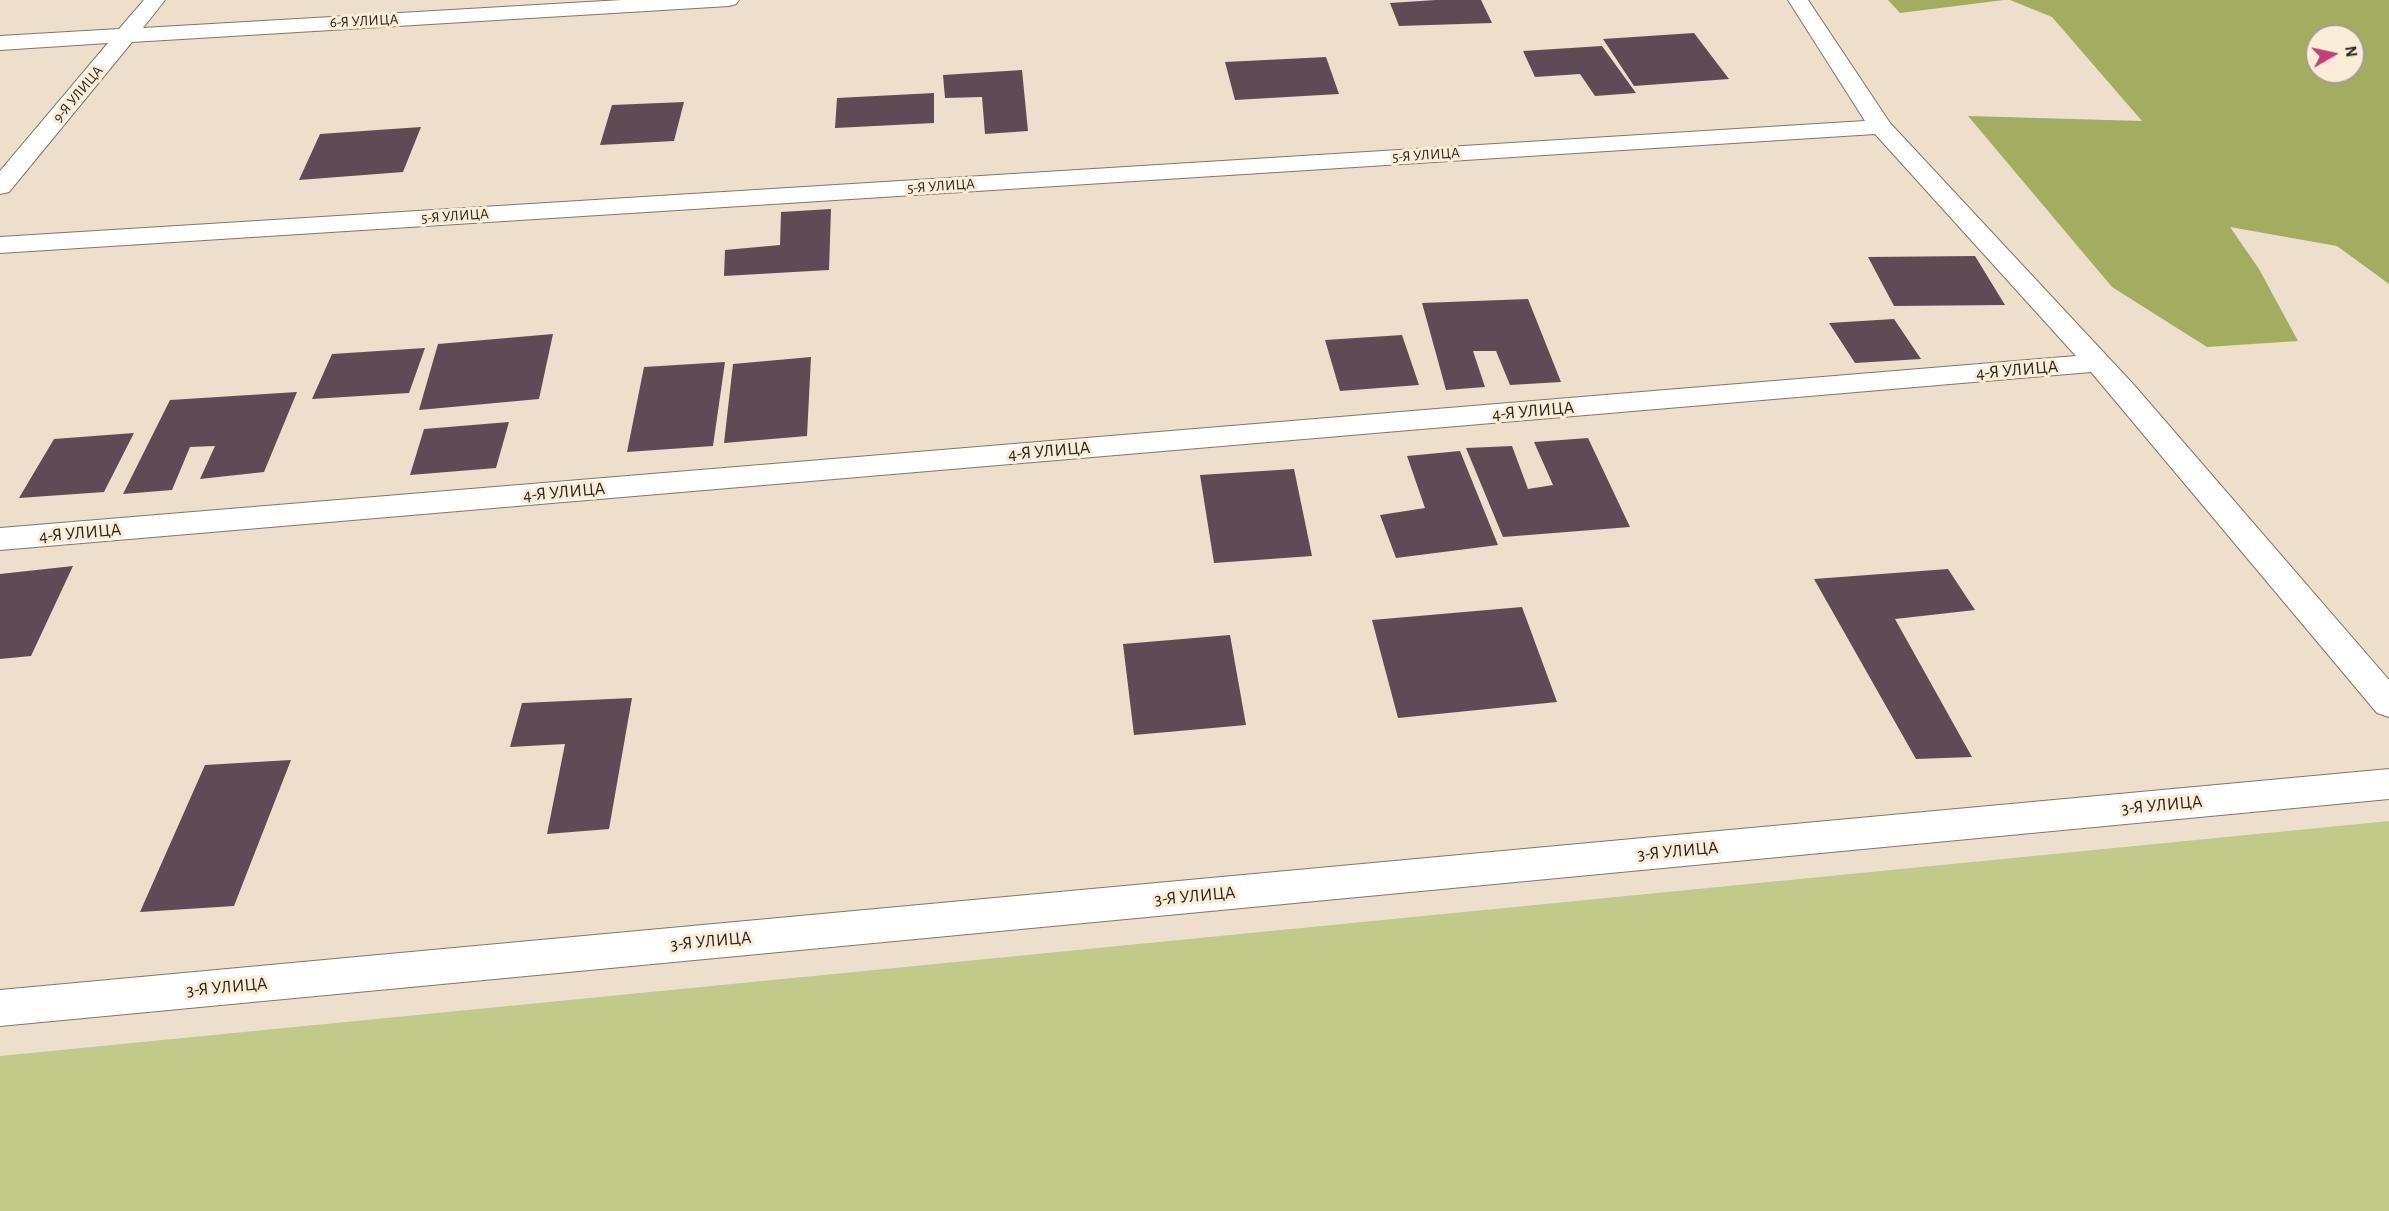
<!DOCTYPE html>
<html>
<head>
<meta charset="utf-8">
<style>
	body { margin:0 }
	#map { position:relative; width:2389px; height:1211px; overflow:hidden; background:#eddfcb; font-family:"Alegreya Sans",sans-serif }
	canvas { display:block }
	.north { position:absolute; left:2305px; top:24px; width:60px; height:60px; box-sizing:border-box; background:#faedd8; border:2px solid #a69d8d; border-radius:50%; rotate:81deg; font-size:16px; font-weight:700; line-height:24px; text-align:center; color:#29241d }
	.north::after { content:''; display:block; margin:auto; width:21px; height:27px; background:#c63d78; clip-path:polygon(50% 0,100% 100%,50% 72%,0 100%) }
</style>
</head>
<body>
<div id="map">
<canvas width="2389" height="1211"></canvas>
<div class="north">N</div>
</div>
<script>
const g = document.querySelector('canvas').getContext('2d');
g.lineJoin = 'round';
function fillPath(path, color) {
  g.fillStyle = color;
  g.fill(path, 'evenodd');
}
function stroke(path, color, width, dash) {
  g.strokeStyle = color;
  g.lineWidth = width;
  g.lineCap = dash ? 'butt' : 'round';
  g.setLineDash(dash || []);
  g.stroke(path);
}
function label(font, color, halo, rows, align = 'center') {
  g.font = font + ' "Alegreya Sans",sans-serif';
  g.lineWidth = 6;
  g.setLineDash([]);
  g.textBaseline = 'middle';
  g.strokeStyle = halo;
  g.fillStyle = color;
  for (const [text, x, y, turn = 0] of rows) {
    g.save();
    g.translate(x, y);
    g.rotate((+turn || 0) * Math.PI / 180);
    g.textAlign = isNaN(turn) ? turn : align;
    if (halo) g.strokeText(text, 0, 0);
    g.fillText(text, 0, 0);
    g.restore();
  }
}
fillPath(new Path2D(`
	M 2389,821 L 2389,1211 L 0,1211 L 0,1056 Z`), '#c2ca87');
fillPath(new Path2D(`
	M 1888,0 L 2004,0 L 1900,13 Z
	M 2010,0 L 2389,0 L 2389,284 L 2337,246 L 2230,227 L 2259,269 L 2298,341 L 2207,347 L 2112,287 L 1968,116 L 2142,121 L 2052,17 ZM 2317,36 L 2353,36 L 2353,72 L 2317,72 Z`), '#a4ac62');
fillPath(new Path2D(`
	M 1436,0 L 1481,0 L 1492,23 L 1399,26 L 1390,3 Z
	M 1694,33 L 1729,79 L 1634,86 L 1603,39 Z
	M 1602,46 L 1636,93 L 1595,96 L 1580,74 L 1535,77 L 1523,51 Z
	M 1326,57 L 1339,94 L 1235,100 L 1225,62 Z
	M 1022,70 L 1028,131 L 985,134 L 982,97 L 945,98 L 943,75 Z
	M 934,93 L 934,123 L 835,128 L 837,98 Z
	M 684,102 L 674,141 L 600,145 L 612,105 Z
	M 421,127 L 403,172 L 299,180 L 320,134 Z
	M 831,209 L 829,270 L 724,276 L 725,250 L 780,245 L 781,212 Z
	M 1975,256 L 2005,305 L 1894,306 L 1868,257 Z
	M 1528,299 L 1561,382 L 1510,385 L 1496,351 L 1473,351 L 1485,387 L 1446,390 L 1422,303 Z
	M 1894,319 L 1921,359 L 1855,363 L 1829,323 Z
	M 553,334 L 539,399 L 419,410 L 438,344 Z
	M 1402,335 L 1419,385 L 1340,391 L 1325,340 Z
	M 425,348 L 409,393 L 312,399 L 332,354 Z
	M 811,357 L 807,436 L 724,443 L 733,364 Z
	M 725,362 L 713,446 L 627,452 L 644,367 Z
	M 297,392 L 264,472 L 200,479 L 215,446 L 190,447 L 172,490 L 123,494 L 170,400 Z
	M 509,422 L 496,468 L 410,475 L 424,429 Z
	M 134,433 L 104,492 L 19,498 L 54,439 Z
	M 1588,438 L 1630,527 L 1503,537 L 1466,448 L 1512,446 L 1528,489 L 1553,485 L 1534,442 Z
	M 1460,451 L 1498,545 L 1396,558 L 1380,515 L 1425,508 L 1407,456 Z
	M 1294,469 L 1312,556 L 1214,563 L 1200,475 Z
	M 73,566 L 31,656 L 0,659 L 0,574 Z
	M 1948,569 L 1975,610 L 1895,619 L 1972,757 L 1916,759 L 1814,579 Z
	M 1522,607 L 1557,702 L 1398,718 L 1372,620 Z
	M 1230,635 L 1246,725 L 1134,735 L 1123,644 Z
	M 632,698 L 609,829 L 547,834 L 565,744 L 510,747 L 522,703 Z
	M 291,760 L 234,906 L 140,912 L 205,765 Z`), '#5e4b55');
const minor = new Path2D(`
	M 144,0 L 165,0 L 143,28 L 622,0 L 739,0 L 736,4 L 729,6 L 132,42 L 9,192 L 0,194 L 0,171 L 108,43 L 0,50 L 0,36 L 119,29 Z
	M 1788,0 L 1808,0 L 1890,123 L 2134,385 L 2389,680 L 2389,717 L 2377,713 L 2091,372 L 0,550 L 0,528 L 2076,356 L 1875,134 L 0,253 L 0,237 L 1865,121 Z
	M 2389,769 L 2389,799 L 0,1026 L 0,990 Z`);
stroke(minor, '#837665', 2);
fillPath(minor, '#fff');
label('15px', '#29241d', '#faedd8', [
	["6-Я УЛИЦА",364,21,-3],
	["9-Я УЛИЦА",78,94,-50],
	["5-Я УЛИЦА",1426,155,-4],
	["5-Я УЛИЦА",941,186,-4],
	["5-Я УЛИЦА",455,216,-4]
]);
label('18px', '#29241d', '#faedd8', [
	["4-Я УЛИЦА",2017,370,-5],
	["4-Я УЛИЦА",1533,411,-5],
	["4-Я УЛИЦА",1049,451,-5],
	["4-Я УЛИЦА",564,492,-5],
	["4-Я УЛИЦА",80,533,-5],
	["3-Я УЛИЦА",2162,805,-5],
	["3-Я УЛИЦА",1678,851,-5],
	["3-Я УЛИЦА",1195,896,-5],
	["3-Я УЛИЦА",711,941,-5],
	["3-Я УЛИЦА",227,987,-5]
]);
</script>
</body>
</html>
